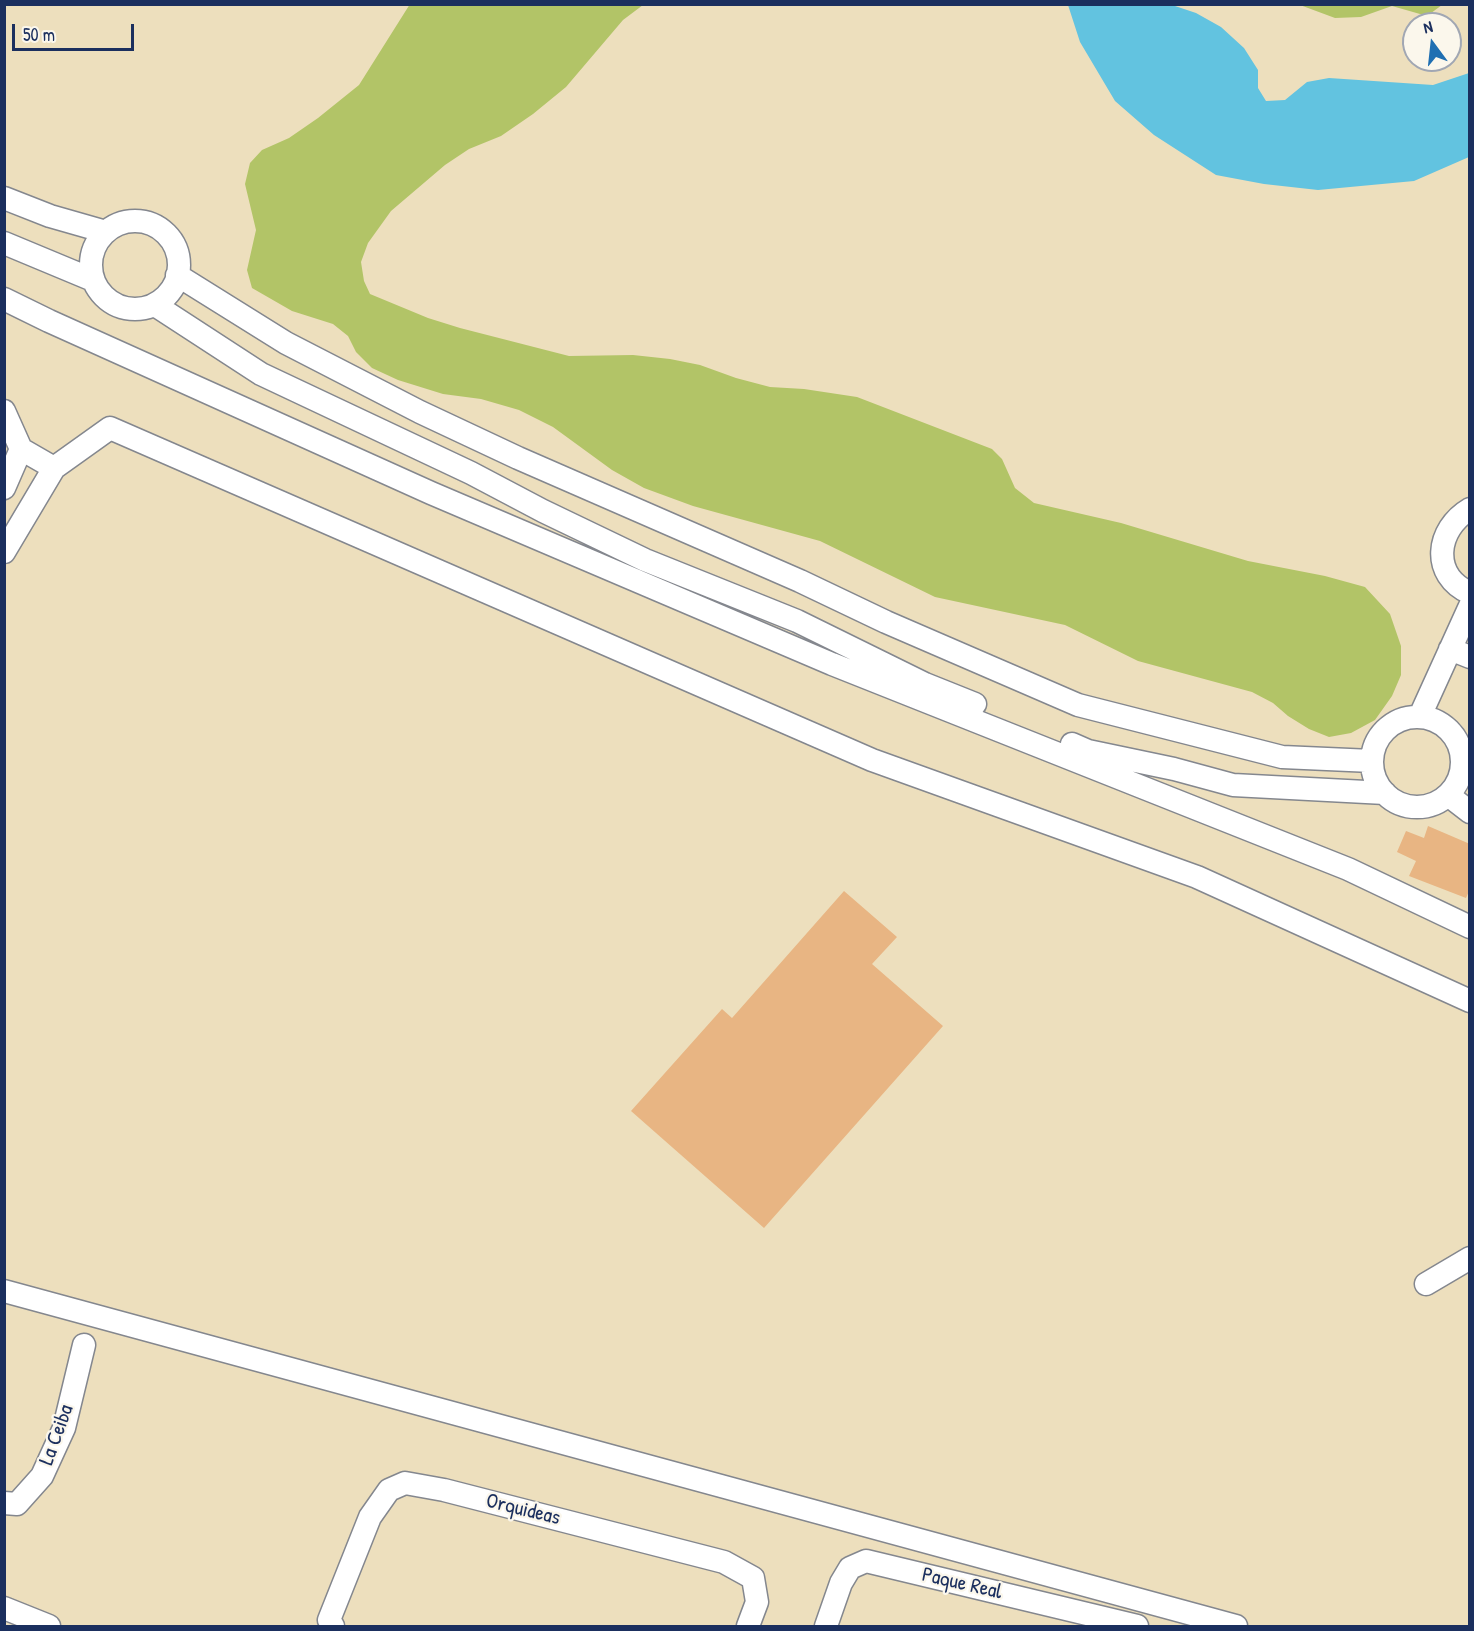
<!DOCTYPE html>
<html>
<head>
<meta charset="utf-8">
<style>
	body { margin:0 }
	#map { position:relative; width:1474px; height:1631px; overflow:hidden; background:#eddfbd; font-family:"Patrick Hand",sans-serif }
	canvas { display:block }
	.frame { position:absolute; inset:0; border:6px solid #1b2f5e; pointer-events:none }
	.north { position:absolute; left:1402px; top:12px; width:60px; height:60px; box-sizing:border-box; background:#fbf7ec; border:2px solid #a1a7b3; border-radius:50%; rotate:345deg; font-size:16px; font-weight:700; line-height:24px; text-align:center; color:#1b2f5e }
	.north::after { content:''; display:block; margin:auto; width:21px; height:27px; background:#1f6fb2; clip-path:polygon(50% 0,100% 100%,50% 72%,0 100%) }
	.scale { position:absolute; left:12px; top:24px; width:122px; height:27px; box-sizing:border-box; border:3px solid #1b2f5e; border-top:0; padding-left:8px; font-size:18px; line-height:21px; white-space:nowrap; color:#1b2f5e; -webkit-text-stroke:4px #fbf7ec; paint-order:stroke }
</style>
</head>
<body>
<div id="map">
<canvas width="1474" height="1631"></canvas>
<div class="frame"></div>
<div class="north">N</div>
<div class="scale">50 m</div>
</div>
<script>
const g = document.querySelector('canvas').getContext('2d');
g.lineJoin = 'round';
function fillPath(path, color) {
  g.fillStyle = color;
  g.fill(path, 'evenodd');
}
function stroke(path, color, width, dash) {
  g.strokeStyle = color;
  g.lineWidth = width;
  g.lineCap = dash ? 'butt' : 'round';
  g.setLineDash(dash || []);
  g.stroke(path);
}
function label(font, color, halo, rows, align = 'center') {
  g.font = font + ' "Patrick Hand",sans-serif';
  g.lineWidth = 4.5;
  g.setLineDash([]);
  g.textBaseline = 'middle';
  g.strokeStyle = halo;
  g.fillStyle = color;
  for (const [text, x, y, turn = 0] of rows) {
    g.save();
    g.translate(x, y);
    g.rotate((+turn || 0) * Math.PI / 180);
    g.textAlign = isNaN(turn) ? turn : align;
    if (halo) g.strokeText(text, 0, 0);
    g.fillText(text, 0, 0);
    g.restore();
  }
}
fillPath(new Path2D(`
	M 410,4 L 643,5 L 623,20 L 566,87 L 533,114 L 501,136 L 469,149 L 445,165 L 391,211 L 368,243 L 361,262 L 364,281 L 370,294 L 428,318 L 460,328 L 569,356 L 633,355 L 670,359 L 700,365 L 736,378 L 770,387 L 804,389 L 857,397 L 992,449 L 1002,459 L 1015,488 L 1034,503 L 1121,523 L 1248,561 L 1325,576 L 1365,587 L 1390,614 L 1401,646 L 1401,675 L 1392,696 L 1375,720 L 1351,733 L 1329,737 L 1309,729 L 1288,716 L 1273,703 L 1252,692 L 1138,661 L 1065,625 L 935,597 L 820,541 L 693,506 L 644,488 L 612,470 L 553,427 L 519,410 L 481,399 L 443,394 L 398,380 L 372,368 L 356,352 L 348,336 L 333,324 L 292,311 L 252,288 L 247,270 L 256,230 L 245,184 L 250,163 L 262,150 L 289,138 L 318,118 L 359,85 Z
	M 1300,5 L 1442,5 L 1427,16 L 1392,6 L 1361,17 L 1335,18 Z`), '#b2c467');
fillPath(new Path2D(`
	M 1068,5 L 1172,5 L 1196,13 L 1221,27 L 1244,48 L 1258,70 L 1258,88 L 1266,101 L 1285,100 L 1307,82 L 1329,78 L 1433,85 L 1469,73 L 1469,157 L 1414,181 L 1318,190 L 1264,184 L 1216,175 L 1154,135 L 1115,101 L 1080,42 Z`), '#62c3e0');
fillPath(new Path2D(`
	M 1428,826 L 1470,844 L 1470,889 L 1466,898 L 1409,876 L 1416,861 L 1397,852 L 1406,831 L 1424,838 Z
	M 844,891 L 897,937 L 872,964 L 943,1026 L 764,1228 L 631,1111 L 722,1009 L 732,1018 Z`), '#e8b583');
const minor = new Path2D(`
	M 4,198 L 50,216 L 106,232
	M91 265a44 44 0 1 1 88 0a44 44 0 1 1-88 0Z
	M 4,243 L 93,280
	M 177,275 L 286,343 L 420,412 L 518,458 L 800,581 L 886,622 L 1078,705 L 1282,757 L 1372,761
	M 4,299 L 49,321 L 431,493 L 832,664 L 1348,869 L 1470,927
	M 155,305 L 261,374 L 471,473 L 543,511 L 645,560 L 797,621 L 925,684 L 975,704
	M 4,411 L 21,449 L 54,468 L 110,428 L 872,760 L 1197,877 L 1470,1001
	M 4,488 L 21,449
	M 1470,509 C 1436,529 1430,575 1470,593
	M 4,552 L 54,468
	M 1450,649 L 1470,657
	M 1420,716 L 1470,606
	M1372 762a45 45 0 1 1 90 0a45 45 0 1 1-90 0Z
	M 1072,744 L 1088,751 L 1174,769 L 1233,785 L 1385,793
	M 1448,795 L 1470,812
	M 1426,1284 L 1470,1258
	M 4,1291 L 1236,1626
	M 4,1503 L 17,1504 L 42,1476 L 64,1428 L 84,1345
	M 4,1608 L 49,1626
	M 333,1626 L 329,1620 L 370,1517 L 389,1490 L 405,1483 L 444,1490 L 724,1562 L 753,1578 L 757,1602 L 748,1626
	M 826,1626 L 841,1583 L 850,1568 L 866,1561 L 1137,1626`);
stroke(minor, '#84878e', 25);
stroke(minor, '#fff', 22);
label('21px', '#1b2f5e', '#fbf7ec', [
	["La Ceiba",57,1435,-70],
	["Orquideas",523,1510,14],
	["Paque Real",962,1584,13]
]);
</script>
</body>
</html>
